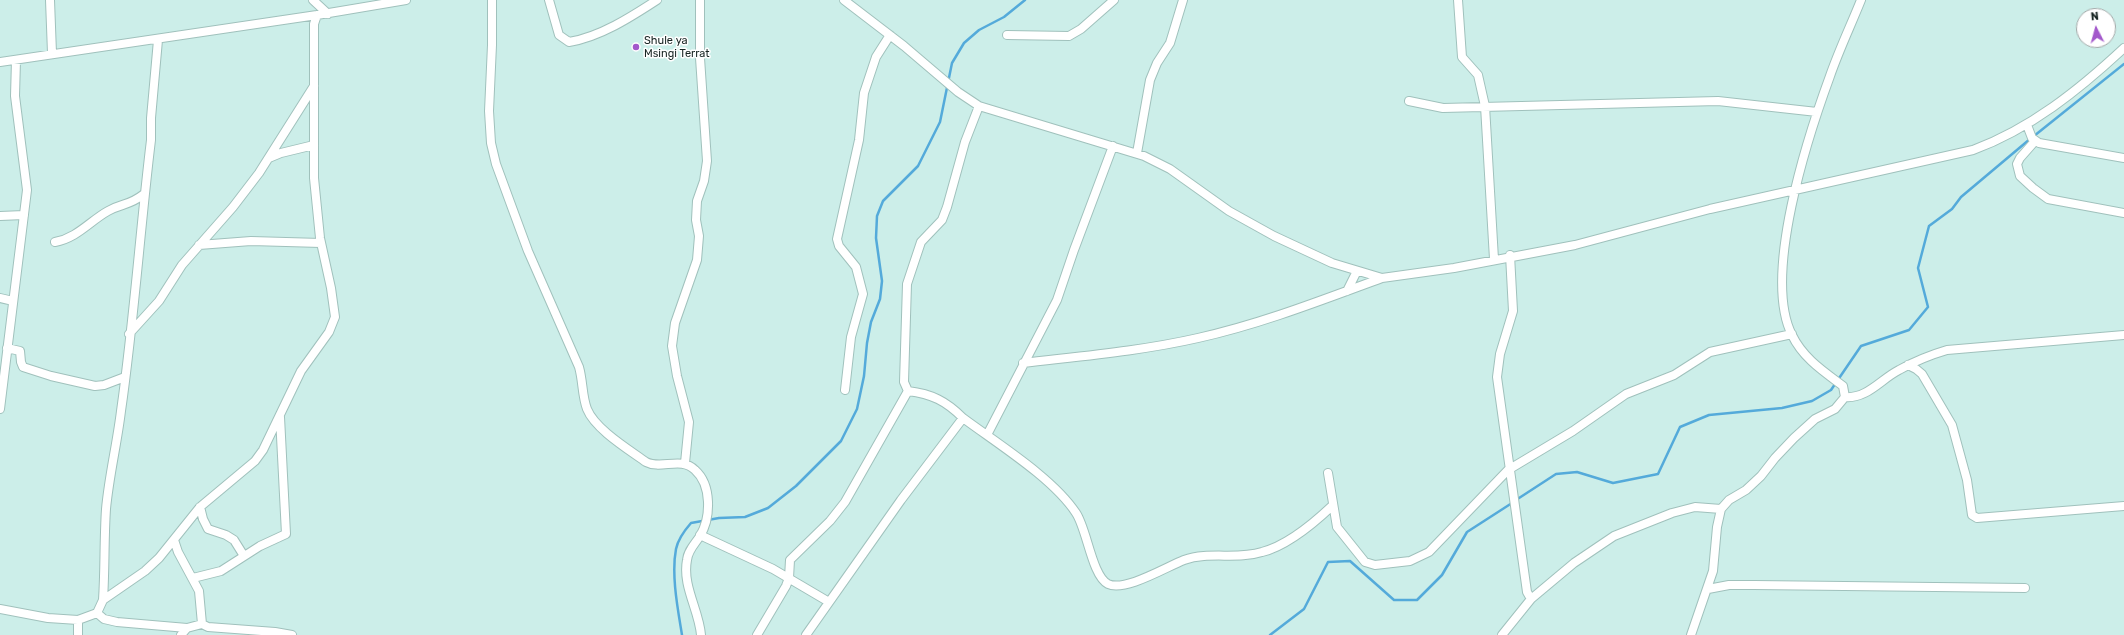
<!DOCTYPE html>
<html>
<head>
<meta charset="utf-8">
<style>
	body { margin:0 }
	#map { position:relative; width:2124px; height:635px; overflow:hidden; background:#cceee9; font-family:Rubik,sans-serif }
	canvas { display:block }
	.north { position:absolute; left:2076px; top:8px; width:40px; height:40px; box-sizing:border-box; background:#fff; border:1px solid #a2a7a7; border-radius:50%; rotate:354deg; font-size:11px; font-weight:700; line-height:16px; text-align:center; color:#172422 }
	.north::after { content:''; display:block; margin:auto; width:14px; height:18px; background:#a358cb; clip-path:polygon(50% 0,100% 100%,50% 72%,0 100%) }
</style>
</head>
<body>
<div id="map">
<canvas width="2124" height="635"></canvas>
<div class="north">N</div>
</div>
<script>
const g = document.querySelector('canvas').getContext('2d');
g.lineJoin = 'round';
function stroke(path, color, width, dash) {
  g.strokeStyle = color;
  g.lineWidth = width;
  g.lineCap = dash ? 'butt' : 'round';
  g.setLineDash(dash || []);
  g.stroke(path);
}
function label(font, color, halo, rows, align = 'center') {
  g.font = font + ' Rubik,sans-serif';
  g.lineWidth = 3;
  g.setLineDash([]);
  g.textBaseline = 'middle';
  g.strokeStyle = halo;
  g.fillStyle = color;
  for (const [text, x, y, turn = 0] of rows) {
    g.save();
    g.translate(x, y);
    g.rotate((+turn || 0) * Math.PI / 180);
    g.textAlign = isNaN(turn) ? turn : align;
    if (halo) g.strokeText(text, 0, 0);
    g.fillText(text, 0, 0);
    g.restore();
  }
}
stroke(new Path2D(`
	M 2034,136 L 2124,64
	M 1516,500 L 1556,474 L 1577,472 L 1613,483 L 1658,474 L 1680,427 L 1709,415 L 1782,408 L 1812,401 L 1831,390 L 1861,346 L 1909,330 L 1928,307 L 1918,268 L 1929,226 L 1952,209 L 1961,197 L 2030,139
	M 682,635 C 678,610 671,575 676,549 C 678,539 684,531 691,523 L 719,518 L 745,517 L 768,508 L 796,486 L 841,441 L 857,409 L 864,376 L 867,343 L 871,322 L 880,299 L 882,281 L 876,238 L 877,216 L 883,201 L 918,166 L 940,122 L 952,63 L 964,43 L 979,30 L 1004,17 L 1025,0
	M 1270,635 L 1304,609 L 1328,562 L 1350,561 L 1394,600 L 1417,600 L 1442,575 L 1467,532 L 1512,503`), '#54aada', 2.5);
const minor = new Path2D(`
	M 50,0 L 52,53
	M 313,0 L 328,14
	M 492,0 L 492,45 L 489,111 L 491,143 L 496,164 L 528,251 L 579,367 C 583,381 582,396 587,409 C 595,429 628,449 646,462 C 661,470 681,456 695,470 C 712,485 711,518 700,536 C 695,544 688,550 687,560 C 682,586 699,610 701,635
	M 549,0 L 559,35 L 569,42 C 600,37 631,17 657,0
	M 844,0 L 904,46 L 958,92 L 979,106 L 1144,156 L 1170,169 L 1229,211 L 1274,236 L 1332,263 L 1382,278 L 1454,268 L 1575,245 L 1710,209 L 1973,150 C 2030,129 2079,90 2124,48
	M 1458,0 L 1462,57 L 1478,75 L 1485,106 L 1494,259
	M 1007,35 L 1069,36 L 1081,29 L 1114,0
	M 0,62 L 317,15
	M 1409,101 L 1443,108 L 1718,101 L 1817,112
	M 979,106 L 965,142 L 947,207 L 942,220 L 921,242 L 907,284 L 904,382 L 908,391 C 932,394 946,401 963,418 C 998,444 1053,478 1076,513 C 1087,529 1092,576 1108,584 C 1125,592 1166,567 1184,560 C 1209,551 1237,560 1262,552 C 1286,546 1314,523 1332,506
	M 2027,125 L 2032,138 L 2039,143 L 2124,158
	M 2035,141 L 2020,158 L 2017,164 L 2020,176 L 2033,188 L 2048,199 L 2124,213
	M 1137,153 L 1150,80 L 1157,63 L 1170,43 L 1183,0
	M 269,158 L 281,153 L 314,145
	M 0,216 L 24,215
	M 55,242 C 77,238 90,221 108,211 C 122,203 129,206 144,194
	M 199,245 L 251,241 L 321,243
	M 1510,255 L 1513,311 L 1500,354 L 1497,377 L 1527,592 L 1531,599
	M 1347,291 L 1357,271
	M 0,298 L 13,301
	M 129,334 L 159,301 L 182,265 L 233,207 L 259,173 L 314,86
	M 7,348 L 20,351 L 21,362 L 23,367 L 51,376 L 95,386 L 104,385 L 125,377
	M 1023,363 C 1082,356 1141,351 1198,338 C 1261,324 1322,300 1382,278
	M 1908,365 L 1916,369 L 1922,374 L 1952,425 L 1967,480 L 1972,515 L 1977,518 L 2124,506
	M 845,390 L 851,337 L 863,294 L 856,267 L 839,246 L 837,239 L 859,140 L 864,93 L 876,57 L 890,35
	M 1845,397 C 1867,399 1881,379 1899,370 C 1915,361 1930,355 1947,350 L 2124,335
	M 0,409 L 27,190 L 15,96 L 16,60
	M 987,435 L 1057,300 L 1074,250 L 1113,146
	M 685,463 L 689,422 L 677,376 L 672,346 L 675,323 L 697,260 L 699,236 L 696,220 L 697,201 L 704,181 L 707,161 L 700,58 L 700,0
	M 1328,473 L 1337,527 L 1365,562 L 1375,565 L 1410,561 L 1429,552 L 1508,470 L 1573,431 L 1626,394 L 1674,375 L 1710,352 L 1792,334
	M 200,507 L 203,519 L 208,529 L 226,535 L 234,540 L 244,556
	M 700,535 L 773,569 L 829,602
	M 174,540 L 178,552 L 199,591 L 202,624 L 208,627 L 275,632 L 292,635
	M 193,578 L 221,571 L 260,546 L 286,534 L 280,417
	M 1708,589 L 1729,585 L 1754,585 L 2025,588
	M 103,600 C 105,570 104,539 106,509 C 109,476 117,444 121,411 C 134,321 140,230 151,140 L 151,118 L 158,40
	M 0,609 L 48,618 L 78,620 L 97,613 L 103,600 L 145,571 L 159,558 L 200,507 L 255,461 L 263,450 L 301,371 L 329,332 L 335,317 L 331,288 L 320,238 L 314,178 L 314,24 L 317,15 L 406,0
	M 97,613 L 104,619 L 117,622 L 187,628
	M 78,620 L 78,635
	M 181,635 L 187,628 L 202,624
	M 757,635 L 786,586 L 789,578 L 790,560 L 830,521 L 845,502 L 908,391
	M 806,635 L 901,500 L 963,418
	M 1502,635 L 1531,599 L 1574,563 L 1614,536 L 1672,513 L 1695,507 L 1721,509
	M 1691,635 L 1713,571 L 1717,527 L 1721,509 L 1729,500 L 1746,490 L 1761,476 L 1775,458 L 1794,438 L 1815,419 L 1835,409 L 1845,397 L 1843,386 C 1823,371 1803,358 1792,335 C 1762,276 1808,136 1830,76 C 1839,50 1851,25 1861,0`);
stroke(minor, '#a0c1bc', 10);
stroke(minor, '#fff', 8);
for (const [x, y, r, color] of [
	[636,47,4,"#a358cb"]
]) {
  const dot = new Path2D();
  dot.arc(x, y, r, 0, 2 * Math.PI);
  g.fillStyle = color;
  g.fill(dot);
  stroke(dot, '#fff', 1.5);
}
label('11px', '#172422', '#fff', [
	["Shule ya",644,41],
	["Msingi Terrat",644,54]
], 'left');
</script>
</body>
</html>
